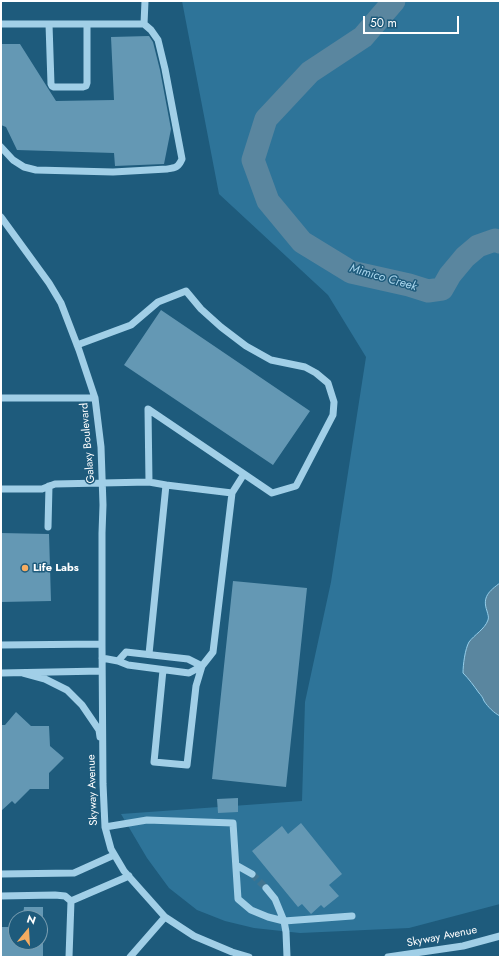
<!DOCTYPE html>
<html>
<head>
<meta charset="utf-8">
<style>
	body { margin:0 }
	#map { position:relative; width:501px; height:958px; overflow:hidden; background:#1e5b7c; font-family:Jost,sans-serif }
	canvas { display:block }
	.frame { position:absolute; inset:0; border:2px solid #fff; pointer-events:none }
	.north { position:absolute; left:8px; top:910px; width:40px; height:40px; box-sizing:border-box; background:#1e5b7c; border:1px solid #789db0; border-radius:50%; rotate:18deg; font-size:11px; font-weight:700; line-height:16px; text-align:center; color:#fff }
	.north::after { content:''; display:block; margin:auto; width:14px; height:18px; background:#f6ac60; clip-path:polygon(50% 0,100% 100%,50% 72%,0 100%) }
	.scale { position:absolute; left:363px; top:16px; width:96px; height:18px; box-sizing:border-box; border:2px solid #fff; border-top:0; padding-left:5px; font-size:12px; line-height:14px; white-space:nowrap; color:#fff; -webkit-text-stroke:3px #1e5b7c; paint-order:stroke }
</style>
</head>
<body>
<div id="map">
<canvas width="501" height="958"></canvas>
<div class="frame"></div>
<div class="north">N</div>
<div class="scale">50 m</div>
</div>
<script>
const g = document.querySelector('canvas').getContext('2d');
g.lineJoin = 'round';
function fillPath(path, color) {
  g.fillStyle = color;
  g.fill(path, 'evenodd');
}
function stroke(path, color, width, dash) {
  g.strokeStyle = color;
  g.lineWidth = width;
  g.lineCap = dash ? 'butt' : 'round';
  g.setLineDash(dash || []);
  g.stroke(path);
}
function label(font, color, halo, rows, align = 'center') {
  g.font = font + ' Jost,sans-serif';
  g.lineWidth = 3;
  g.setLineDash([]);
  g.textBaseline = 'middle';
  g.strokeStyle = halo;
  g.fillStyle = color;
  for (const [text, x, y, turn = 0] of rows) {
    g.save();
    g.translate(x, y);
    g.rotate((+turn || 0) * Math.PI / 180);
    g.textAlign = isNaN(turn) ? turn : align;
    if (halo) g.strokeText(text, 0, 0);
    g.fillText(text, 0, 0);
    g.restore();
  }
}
fillPath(new Path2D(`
	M 182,1 L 500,1 L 500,904 L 409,928 L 300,933 L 254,928 L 225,921 L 197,910 L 169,888 L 147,858 L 121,814 L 302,801 L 305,702 L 331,582 L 366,357 L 328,295 L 219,194 Z`), '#2e7499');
const water = new Path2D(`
	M 500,583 L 500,716 C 494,713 488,707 484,701 C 483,698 481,695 479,693 C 474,686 469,679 463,673 C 463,665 465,649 469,642 C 474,635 485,629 488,620 C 489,617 488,615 487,611 C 482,597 489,591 500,583 Z`);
fillPath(water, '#5a869f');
stroke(water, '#94cde9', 1);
stroke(new Path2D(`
	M 394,1 L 363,37 L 310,72 L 266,119 L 253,160 L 268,201 L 302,242 L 351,272 L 409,285 L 428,291 L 442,289 L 450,275 L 465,257 L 478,246 L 495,240 L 500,242`), '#5a869f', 23);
fillPath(new Path2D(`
	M 149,36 L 153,42 L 160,70 L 171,129 L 164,164 L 115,166 L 114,153 L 17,150 L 6,127 L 1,125 L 1,44 L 20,44 L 56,101 L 114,100 L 111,37 Z
	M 161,310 L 310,411 L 273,465 L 124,365 Z
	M 1,533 L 49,534 L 51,601 L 1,602 Z
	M 233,581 L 307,588 L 286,787 L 212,779 Z
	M 16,712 L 31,726 L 49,726 L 50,746 L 64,758 L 49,773 L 49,789 L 30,789 L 15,804 L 12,801 L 1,811 L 1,725 L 5,725 Z
	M 238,798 L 238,812 L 218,813 L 217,799 Z
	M 301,823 L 342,874 L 329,885 L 339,896 L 324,908 L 321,905 L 311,914 L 302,904 L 298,907 L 252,851 L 282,826 L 288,834 Z
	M 24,907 L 43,907 L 43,918 L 23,918 Z
	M 1,927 L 16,927 L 16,942 L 43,942 L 43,957 L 1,957 Z`), '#6498b4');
stroke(new Path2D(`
	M 252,874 L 266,888`), '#407490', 7, [7, 3.5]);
stroke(new Path2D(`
	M 1,24 L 144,24 L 145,1
	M 49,24 L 51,84 L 52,86 L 54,87 L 83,87 L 86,86 L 87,83 L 87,24
	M 1,147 L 13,160 L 24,167 L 36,170 L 113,172 L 167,169 C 175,168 178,168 182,159 L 165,69 L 158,40 L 151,30 L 144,24
	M 1,217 L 49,283 L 61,303 L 79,350 L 95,398 L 101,447 L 103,505 L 102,533 L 102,644 L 103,784 L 105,827 L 111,849 L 124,871 L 165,917 L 194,936 L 232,952 L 249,957
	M 77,345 L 131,325 L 158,302 L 186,291 L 201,309 L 221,327 L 246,346 L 271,360 L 305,367 L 316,373 L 328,383 L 334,402 L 333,415 L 296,486 L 272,493 L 244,474 L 232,493 L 213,652 L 202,666 L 196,686 L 187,765 L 154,762 L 163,670
	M 1,398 L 95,398
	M 149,482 L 148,409 L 244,474
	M 166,485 L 232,493
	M 1,489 L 42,489 L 55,484 L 149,482 L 166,485 L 149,654
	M 48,527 L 49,486
	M 1,645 L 102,644
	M 102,658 L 118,661 L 128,665 L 189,673 L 202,666 L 188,659 L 126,652 L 118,661
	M 1,673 L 102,671
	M 23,673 L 45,679 L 67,690 L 82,705 L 99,730 L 100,737
	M 105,827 L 147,820 L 233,823 L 238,899 L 251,910 L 268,917 L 284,921 L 275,899 L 266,888
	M 236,865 L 252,874
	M 1,874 L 74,873 L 114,855
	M 1,896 L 55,895 L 65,896 L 71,901 L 69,957
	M 71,901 L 129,876
	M 130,957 L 165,917
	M 287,957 L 286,932 L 284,921 L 352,916
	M 388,957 L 463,946 L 500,936`), '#a1cfe7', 7);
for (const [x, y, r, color] of [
	[25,568,4,"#f6ac60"]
]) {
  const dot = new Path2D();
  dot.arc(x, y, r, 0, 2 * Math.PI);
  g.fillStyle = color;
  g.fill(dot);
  stroke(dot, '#1e5b7c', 1.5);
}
label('11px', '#fff', '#1e5b7c', [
	["Galaxy Boulevard",88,443,-95],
	["Skyway Avenue",93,790,-92],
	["Skyway Avenue",442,937,-11]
]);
label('bold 11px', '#fff', '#1e5b7c', [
	["Life Labs",33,568]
], 'left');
label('italic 12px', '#acd8ef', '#1e5b7c', [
	["Mimico Creek",383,278,16]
]);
</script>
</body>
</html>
